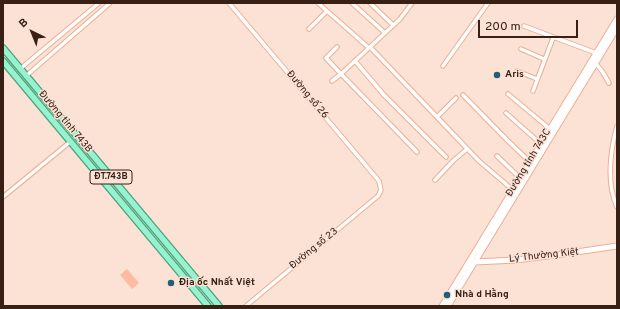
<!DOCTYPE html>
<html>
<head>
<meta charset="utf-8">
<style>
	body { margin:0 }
	#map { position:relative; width:620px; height:309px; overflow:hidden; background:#fce1d5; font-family:Overpass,sans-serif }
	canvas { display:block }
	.frame { position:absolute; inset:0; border:4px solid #382015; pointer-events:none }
	.north { position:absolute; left:12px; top:12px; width:40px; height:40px; -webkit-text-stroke:3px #fce1d5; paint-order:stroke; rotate:317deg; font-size:11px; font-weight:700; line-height:16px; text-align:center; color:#382015 }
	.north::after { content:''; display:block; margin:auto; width:14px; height:18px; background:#382015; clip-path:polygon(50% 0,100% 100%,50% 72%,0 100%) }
	.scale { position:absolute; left:478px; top:20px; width:100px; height:18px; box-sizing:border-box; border:2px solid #382015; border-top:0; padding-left:5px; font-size:12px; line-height:14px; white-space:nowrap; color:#382015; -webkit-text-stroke:3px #fce1d5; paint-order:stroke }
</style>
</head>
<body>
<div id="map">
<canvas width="620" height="309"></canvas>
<div class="frame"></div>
<div class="north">B</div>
<div class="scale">200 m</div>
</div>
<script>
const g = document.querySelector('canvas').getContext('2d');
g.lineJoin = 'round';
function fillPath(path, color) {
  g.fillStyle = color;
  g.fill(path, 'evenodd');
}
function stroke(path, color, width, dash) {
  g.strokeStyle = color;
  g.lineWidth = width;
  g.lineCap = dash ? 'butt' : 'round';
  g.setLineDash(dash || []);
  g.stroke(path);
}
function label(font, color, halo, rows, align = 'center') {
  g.font = font + ' Overpass,sans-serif';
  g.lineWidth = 3;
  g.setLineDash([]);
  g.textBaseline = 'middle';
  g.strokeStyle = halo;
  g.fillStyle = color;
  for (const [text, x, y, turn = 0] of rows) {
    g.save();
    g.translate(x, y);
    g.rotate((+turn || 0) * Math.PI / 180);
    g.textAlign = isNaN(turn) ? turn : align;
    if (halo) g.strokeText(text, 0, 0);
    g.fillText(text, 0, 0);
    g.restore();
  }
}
fillPath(new Path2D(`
	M 127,269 L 139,283 L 132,289 L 120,275 Z`), '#fdbc9f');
const minor = new Path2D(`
	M 229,3 L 379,181 L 381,190 L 378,196 L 246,306
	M 318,3 L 369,48
	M 352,3 L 385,33
	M 370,3 L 393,25
	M 412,3 L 400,19 L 341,74 L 417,152
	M 524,26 L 596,53
	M 309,29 L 327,11
	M 370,47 L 479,161 L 513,190
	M 521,49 L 544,59
	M 355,61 L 384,95 L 446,157
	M 596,64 L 602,71 L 609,83
	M 443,66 L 488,3
	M 20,69 L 99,3
	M 517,71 L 537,79
	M 26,76 L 110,3
	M 332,81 L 341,74 L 326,58 L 337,47
	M 533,91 L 553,38
	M 508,94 L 550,129
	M 463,95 L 507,140 L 530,162
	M 506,113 L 541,144
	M 437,117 L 456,98
	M 617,126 C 610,152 606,182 617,207
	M 497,156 L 520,178
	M 435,180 L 453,161 L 467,149
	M 3,197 L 70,142`);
const secondary = new Path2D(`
	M 475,262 L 516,260 L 563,254 L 617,246
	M 442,306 L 617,19
	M 448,306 L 617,28`);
const primary = new Path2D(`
	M 3,48 L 219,306
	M 3,61 L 208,306`);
stroke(minor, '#eeae91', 5.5);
stroke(secondary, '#eeae91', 7);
stroke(primary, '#49a37a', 8);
stroke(minor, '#fff', 3.5);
stroke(secondary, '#fff', 5);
stroke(primary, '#97f2d0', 5.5);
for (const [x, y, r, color] of [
	[497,75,4,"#205f75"],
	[171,283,4,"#205f75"],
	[447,295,4,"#205f75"]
]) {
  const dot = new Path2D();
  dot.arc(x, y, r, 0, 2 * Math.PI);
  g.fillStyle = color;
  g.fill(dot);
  stroke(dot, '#fce1d5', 1.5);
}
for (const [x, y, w] of [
	[111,177,42]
]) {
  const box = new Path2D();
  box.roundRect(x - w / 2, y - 7, w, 14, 3);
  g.fillStyle = '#fce1d5';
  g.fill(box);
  stroke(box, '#382015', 1);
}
label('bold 9px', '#382015', null, [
	["ĐT.743B",111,177]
]);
label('bold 10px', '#382015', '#fce1d5', [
	["Aris",505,75],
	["Địa ốc Nhất Việt",179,283],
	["Nhà d Hằng",455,295]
], 'left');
label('10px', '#382015', '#fce1d5', [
	["Đường số 26",307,95,50],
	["Đường tỉnh 743B",65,122,50],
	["Đường tỉnh 743C",529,163,-59],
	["Đường số 23",314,249,-39],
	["Lý Thường Kiệt",544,256,-6]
]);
</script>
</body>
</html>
